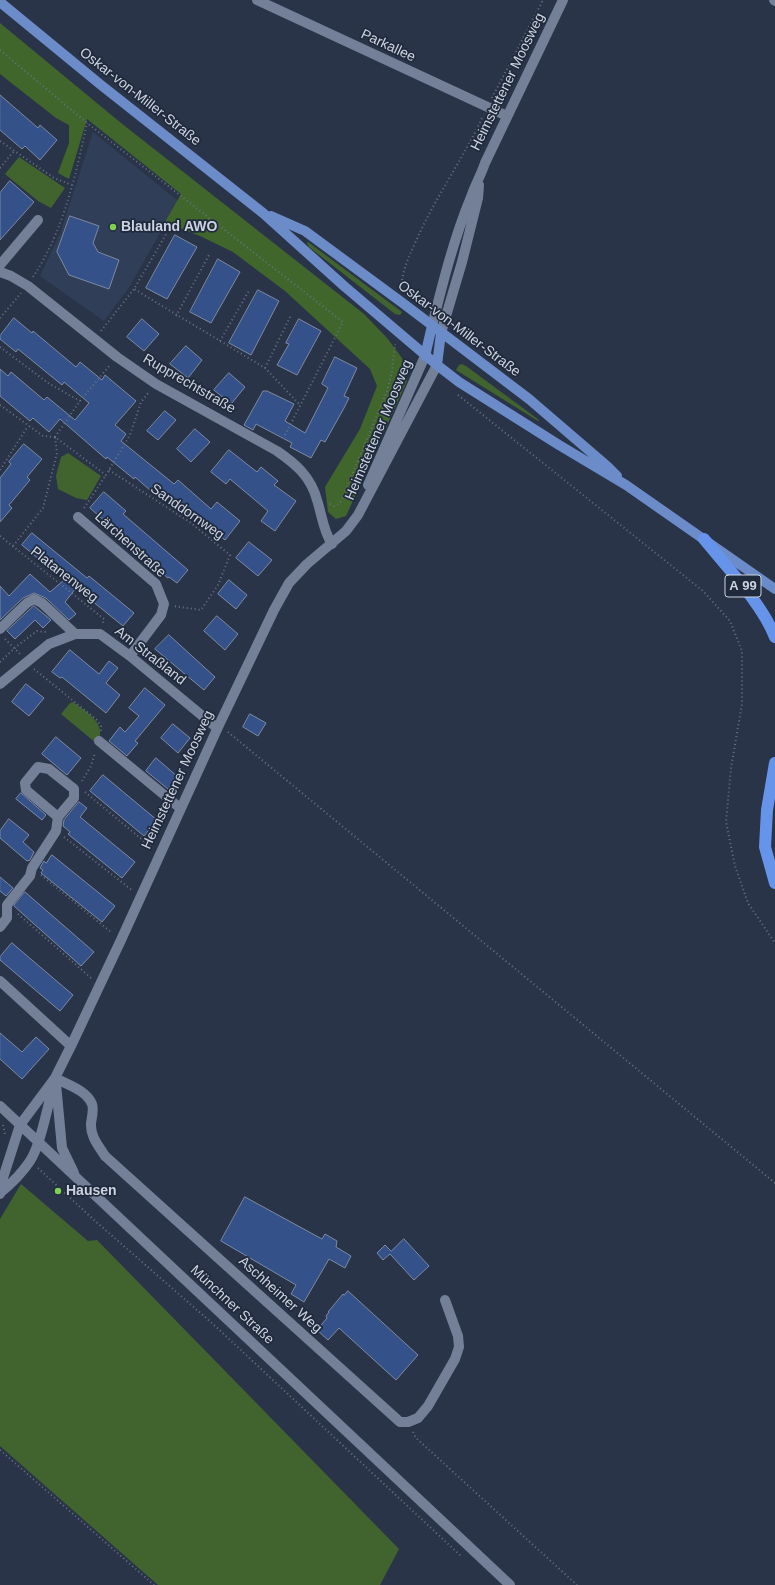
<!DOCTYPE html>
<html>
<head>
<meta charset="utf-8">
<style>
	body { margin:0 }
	canvas { display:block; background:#293448 }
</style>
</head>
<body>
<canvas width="775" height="1585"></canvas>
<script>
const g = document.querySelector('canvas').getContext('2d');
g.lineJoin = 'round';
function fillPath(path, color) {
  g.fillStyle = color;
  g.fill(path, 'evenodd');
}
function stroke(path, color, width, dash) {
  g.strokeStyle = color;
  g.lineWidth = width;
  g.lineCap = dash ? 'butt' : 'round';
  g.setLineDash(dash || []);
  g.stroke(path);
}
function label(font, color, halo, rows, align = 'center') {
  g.font = font + ' Arial,sans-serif';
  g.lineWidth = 3.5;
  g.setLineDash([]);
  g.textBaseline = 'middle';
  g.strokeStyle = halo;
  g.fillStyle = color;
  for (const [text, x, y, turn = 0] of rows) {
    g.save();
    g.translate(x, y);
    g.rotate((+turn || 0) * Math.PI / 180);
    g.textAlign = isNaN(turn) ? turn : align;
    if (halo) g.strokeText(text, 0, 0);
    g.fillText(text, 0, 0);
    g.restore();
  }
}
fillPath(new Path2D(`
	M 93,132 L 178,201 L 130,286 L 104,321 L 40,276 L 61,231 Z`), '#303e58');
fillPath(new Path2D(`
	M 19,157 L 65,188 L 51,208 L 38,201 L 5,174 Z
	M 308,242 L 402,312 L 400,315 L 395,314 L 309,247 L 307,243 Z
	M 462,364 L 466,366 L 539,420 L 538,421 L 456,370 L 459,365 Z
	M 68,453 L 101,476 L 87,500 L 76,498 L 58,489 L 56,476 L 61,457 Z
	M 73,702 C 82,709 102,720 100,734 C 100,737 98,740 96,743 L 61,714 L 70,703 Z
	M 21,1184 L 88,1241 L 97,1240 L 399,1549 L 380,1585 L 158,1585 L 0,1446 L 0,1219 Z`), '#41642f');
fillPath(new Path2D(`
	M 0,23 L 121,123 L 364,314 L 387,338 L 402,358 L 407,381 L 346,516 L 336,519 L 328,512 L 325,487 L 360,429 L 377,386 L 370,369 L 285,291 L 233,252 L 200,236 L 165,222 L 181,194 L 87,119 L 69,179 L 58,173 L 69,143 L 69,125 L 56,118 L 0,74 Z`), '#40662b');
const building = new Path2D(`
	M 0,95 L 38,128 L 40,125 L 57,140 L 40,160 L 25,146 L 22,149 L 0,130 Z
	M 10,181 L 34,202 L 0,240 L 0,193 Z
	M 70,216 L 99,226 L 93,243 L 98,252 L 119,260 L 109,289 L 69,275 L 57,252 Z
	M 175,235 L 197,247 L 167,299 L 146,288 Z
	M 218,259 L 240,272 L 211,323 L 190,312 Z
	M 258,290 L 279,301 L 251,355 L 229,343 Z
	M 14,318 L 32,333 L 33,331 L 76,367 L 80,362 L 102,380 L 105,375 L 136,401 L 115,425 L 126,434 L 121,441 L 174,484 L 178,480 L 211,509 L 217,502 L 240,521 L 225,540 L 189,511 L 186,515 L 153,486 L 150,490 L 135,477 L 134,479 L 107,457 L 106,459 L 60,419 L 49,432 L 33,418 L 30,421 L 0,396 L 0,369 L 8,376 L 11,372 L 44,400 L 47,397 L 75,420 L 89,403 L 64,382 L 62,385 L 18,349 L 16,352 L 0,339 L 0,336 Z
	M 142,319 L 159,334 L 144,351 L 127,337 Z
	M 299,319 L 321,331 L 297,375 L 277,365 L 289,344 L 286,343 Z
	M 186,346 L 202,360 L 188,378 L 170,364 Z
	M 335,357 L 357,368 L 344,396 L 349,398 L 344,408 L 325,442 L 321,440 L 311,458 L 290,447 L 292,443 L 256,424 L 253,430 L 244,425 L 263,391 L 267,391 L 294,404 L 285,421 L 305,433 L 328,388 L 322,384 Z
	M 229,373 L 245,387 L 231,404 L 214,390 Z
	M 165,411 L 176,420 L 158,440 L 147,431 Z
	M 195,429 L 210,442 L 191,462 L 177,449 Z
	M 24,444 L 42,459 L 27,477 L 30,480 L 9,505 L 12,508 L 0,522 L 0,478 L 11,464 L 9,462 Z
	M 229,450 L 257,472 L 261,467 L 278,481 L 274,485 L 296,501 L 275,531 L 261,521 L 268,511 L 230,479 L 226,484 L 211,472 Z
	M 104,492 L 126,511 L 123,514 L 188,570 L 177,583 L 169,577 L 168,578 L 115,534 L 117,532 L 90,508 Z
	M 32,533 L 87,578 L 89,576 L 134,613 L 123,626 L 76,588 L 65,602 L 76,614 L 69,620 L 46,598 L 34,593 L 23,598 L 0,620 L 0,586 L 9,596 L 30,574 L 50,592 L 64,580 L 22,545 Z
	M 249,542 L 272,560 L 258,576 L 236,558 Z
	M 229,580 L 247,595 L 236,609 L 218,594 Z
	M 34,606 L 51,620 L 43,628 L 35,620 L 15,639 L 7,631 Z
	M 217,616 L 238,634 L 225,650 L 204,631 Z
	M 169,635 L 215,677 L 204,690 L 155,649 Z
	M 70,650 L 99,674 L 109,661 L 118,668 L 106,683 L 120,695 L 106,713 L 62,677 L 60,678 L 52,672 Z
	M 26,684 L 44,698 L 29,716 L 12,702 Z
	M 145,688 L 165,705 L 135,741 L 138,743 L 127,756 L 109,741 L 120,727 L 125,732 L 139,716 L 129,708 Z
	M 250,714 L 266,723 L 258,736 L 243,727 Z
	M 173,724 L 190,738 L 178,753 L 161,738 Z
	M 56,737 L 81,758 L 67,775 L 42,754 Z
	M 156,758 L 178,777 L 168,789 L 146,771 Z
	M 103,775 L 157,820 L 144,836 L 90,791 Z
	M 21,793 L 46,815 L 42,820 L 16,799 Z
	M 79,802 L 87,808 L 80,817 L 135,862 L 122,878 L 68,834 L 70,832 L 63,826 L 64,820 Z
	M 9,819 L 29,835 L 23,842 L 34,852 L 30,860 L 27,861 L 0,838 L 0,831 Z
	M 52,855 L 115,906 L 102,922 L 41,873 L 43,870 L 40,868 L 44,861 L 46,863 Z
	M 0,877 L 13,888 L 6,896 L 0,891 Z
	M 25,892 L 94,952 L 81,966 L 14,906 Z
	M 12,943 L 73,995 L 60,1011 L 0,960 L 0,957 Z
	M 0,1033 L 22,1052 L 36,1037 L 49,1049 L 22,1079 L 0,1059 Z
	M 245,1197 L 322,1239 L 325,1234 L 337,1241 L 336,1247 L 351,1256 L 345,1268 L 329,1259 L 304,1302 L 291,1294 L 296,1285 L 221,1241 Z
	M 404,1239 L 429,1266 L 414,1280 L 390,1254 L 383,1260 L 377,1253 L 385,1245 L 391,1251 Z
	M 348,1291 L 418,1355 L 396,1380 L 339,1328 L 328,1340 L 317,1330 L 327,1318 L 326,1316 L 329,1312 L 328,1312 L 343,1294 L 344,1295 Z`);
fillPath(building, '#345189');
stroke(building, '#7d8aa1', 1);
stroke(new Path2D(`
	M 0,50 L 87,123 L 343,322 L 282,441
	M 492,98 L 543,0
	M 0,141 L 54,178 L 72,185
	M 0,168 L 14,151
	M 168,231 L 134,289 L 265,368 L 300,405
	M 33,277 C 63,232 76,175 87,123
	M 401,288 C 403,268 408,259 416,241 C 435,198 463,159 483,116
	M 176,316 L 209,255
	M 0,318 L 21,293
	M 101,331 L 134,289
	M 220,341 L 250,289
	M 0,347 L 48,383 L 80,401
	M 265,368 L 291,315
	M 458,395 L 703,591 L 730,621 L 742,651 L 742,704 L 731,768 L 726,822 L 735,866 L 748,903 L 775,943
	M 0,405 L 43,436 L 55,437 L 106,475 L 130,435 L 141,402 L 149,392
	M 55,437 L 80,401 L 110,365
	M 0,470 L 28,426
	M 109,470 L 191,523 L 230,555 L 218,585 L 201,610 L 173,606
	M 330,504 L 334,506 L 339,504 L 342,499 L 387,391 L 392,372 L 395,344
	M 84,508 L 106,475
	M 0,536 L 104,619 L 103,623
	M 13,546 L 43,508 L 57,453 L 55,437
	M 5,639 L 20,654
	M 0,662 L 17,646 L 37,631 L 46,632
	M 34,669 L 97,720 L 101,726 L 101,731
	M 228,732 L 775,1183
	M 82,781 L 91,766 L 95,753
	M 85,792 L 151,847
	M 64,837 L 133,891
	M 41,875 L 112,933
	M 18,914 L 91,978
	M 3,1125 L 5,1134
	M 38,1168 L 94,1220 L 213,1324 L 462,1557
	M 413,1432 L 416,1438 L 577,1585
	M 0,1450 L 154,1585`), '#697283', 2, [1, 3]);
stroke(new Path2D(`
	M 257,0 L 507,116
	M 774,0 L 775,1
	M 0,265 L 38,220
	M 0,272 L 11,276 L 28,286 L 117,357 L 156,384 L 277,451 C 296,464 311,477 317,500 C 322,515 323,531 332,544
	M 432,326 C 443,282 454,238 471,197 C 475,185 481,175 485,163 L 563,0
	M 441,333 L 462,262 L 478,198 L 479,185
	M 368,485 L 425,356
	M 78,517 L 156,584 L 164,604 L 161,615 L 130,656
	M 0,629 L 27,603 L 34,599 L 42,603 L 75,634
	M 0,684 L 49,644 L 75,634 L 100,634 L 130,656 L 217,728
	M 99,741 L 180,808
	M 0,927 L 7,918 L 7,905 L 30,876 L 32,868 L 56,831 L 58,817 L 74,798 L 74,789 L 49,769 L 38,767 L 25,783 L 26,790 L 58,817
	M 0,981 L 71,1046
	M 55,1078 C 68,1085 86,1090 92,1104 C 94,1109 92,1117 91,1123 C 90,1136 98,1145 105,1156 L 400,1422 L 408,1422 L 418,1418 L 428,1406 L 455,1359 L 459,1347 L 458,1336 L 445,1300
	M 56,1084 L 62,1148 L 74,1173
	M 0,1106 L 510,1585
	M 0,1193 C 11,1184 22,1173 30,1161 C 41,1144 48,1104 54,1083
	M 0,1194 L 2,1181 L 20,1125 L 55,1078 L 71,1046 L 121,940 L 219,725 L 274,610 L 289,583 L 307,564 L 346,531 L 358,515 L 437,365`), '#738097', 10);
stroke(new Path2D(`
	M 0,2 L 101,85 L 263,213 L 344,286 L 437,365 L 459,382 L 559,445 L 626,485 L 775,589
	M 271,216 L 305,231 L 404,304 L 529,399 L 607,466 L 617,476
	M 425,356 L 432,326
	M 437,365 L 441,333`), '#6c8cc9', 10);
stroke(new Path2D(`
	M 704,539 C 727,567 762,604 775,637
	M 775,763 L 767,810 L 765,847 L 775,883`), '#6794eb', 12);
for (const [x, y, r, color] of [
	[113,227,4,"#7fd052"],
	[58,1191,4,"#7fd052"]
]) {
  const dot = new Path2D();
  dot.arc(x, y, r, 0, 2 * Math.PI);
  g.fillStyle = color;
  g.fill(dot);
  stroke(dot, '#202a3d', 1.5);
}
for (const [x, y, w] of [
	[743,586,36]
]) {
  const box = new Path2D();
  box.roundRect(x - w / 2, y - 11, w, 22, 3);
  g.fillStyle = '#202a3d';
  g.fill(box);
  stroke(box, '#cdd4e0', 1);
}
label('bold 13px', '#cdd4e0', null, [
	["A 99",743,586]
]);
label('14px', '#cdd4e0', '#202a3d', [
	["Parkallee",388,46,25],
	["Heimstettener Moosweg",508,82,-64],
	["Oskar-von-Miller-Straße",140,97,38],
	["Oskar-von-Miller-Straße",459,329,37],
	["Rupprechtstraße",189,384,30],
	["Heimstettener Moosweg",379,430,-67],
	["Sanddornweg",187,512,35],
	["Lärchenstraße",130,545,42],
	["Platanenweg",64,575,38],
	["Am Straßland",150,656,38],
	["Heimstettener Moosweg",178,780,-65],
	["Aschheimer Weg",280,1295,42],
	["Münchner Straße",232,1305,43]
]);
label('bold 14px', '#cdd4e0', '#202a3d', [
	["Blauland AWO",121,227],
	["Hausen",66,1191]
], 'left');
</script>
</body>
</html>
